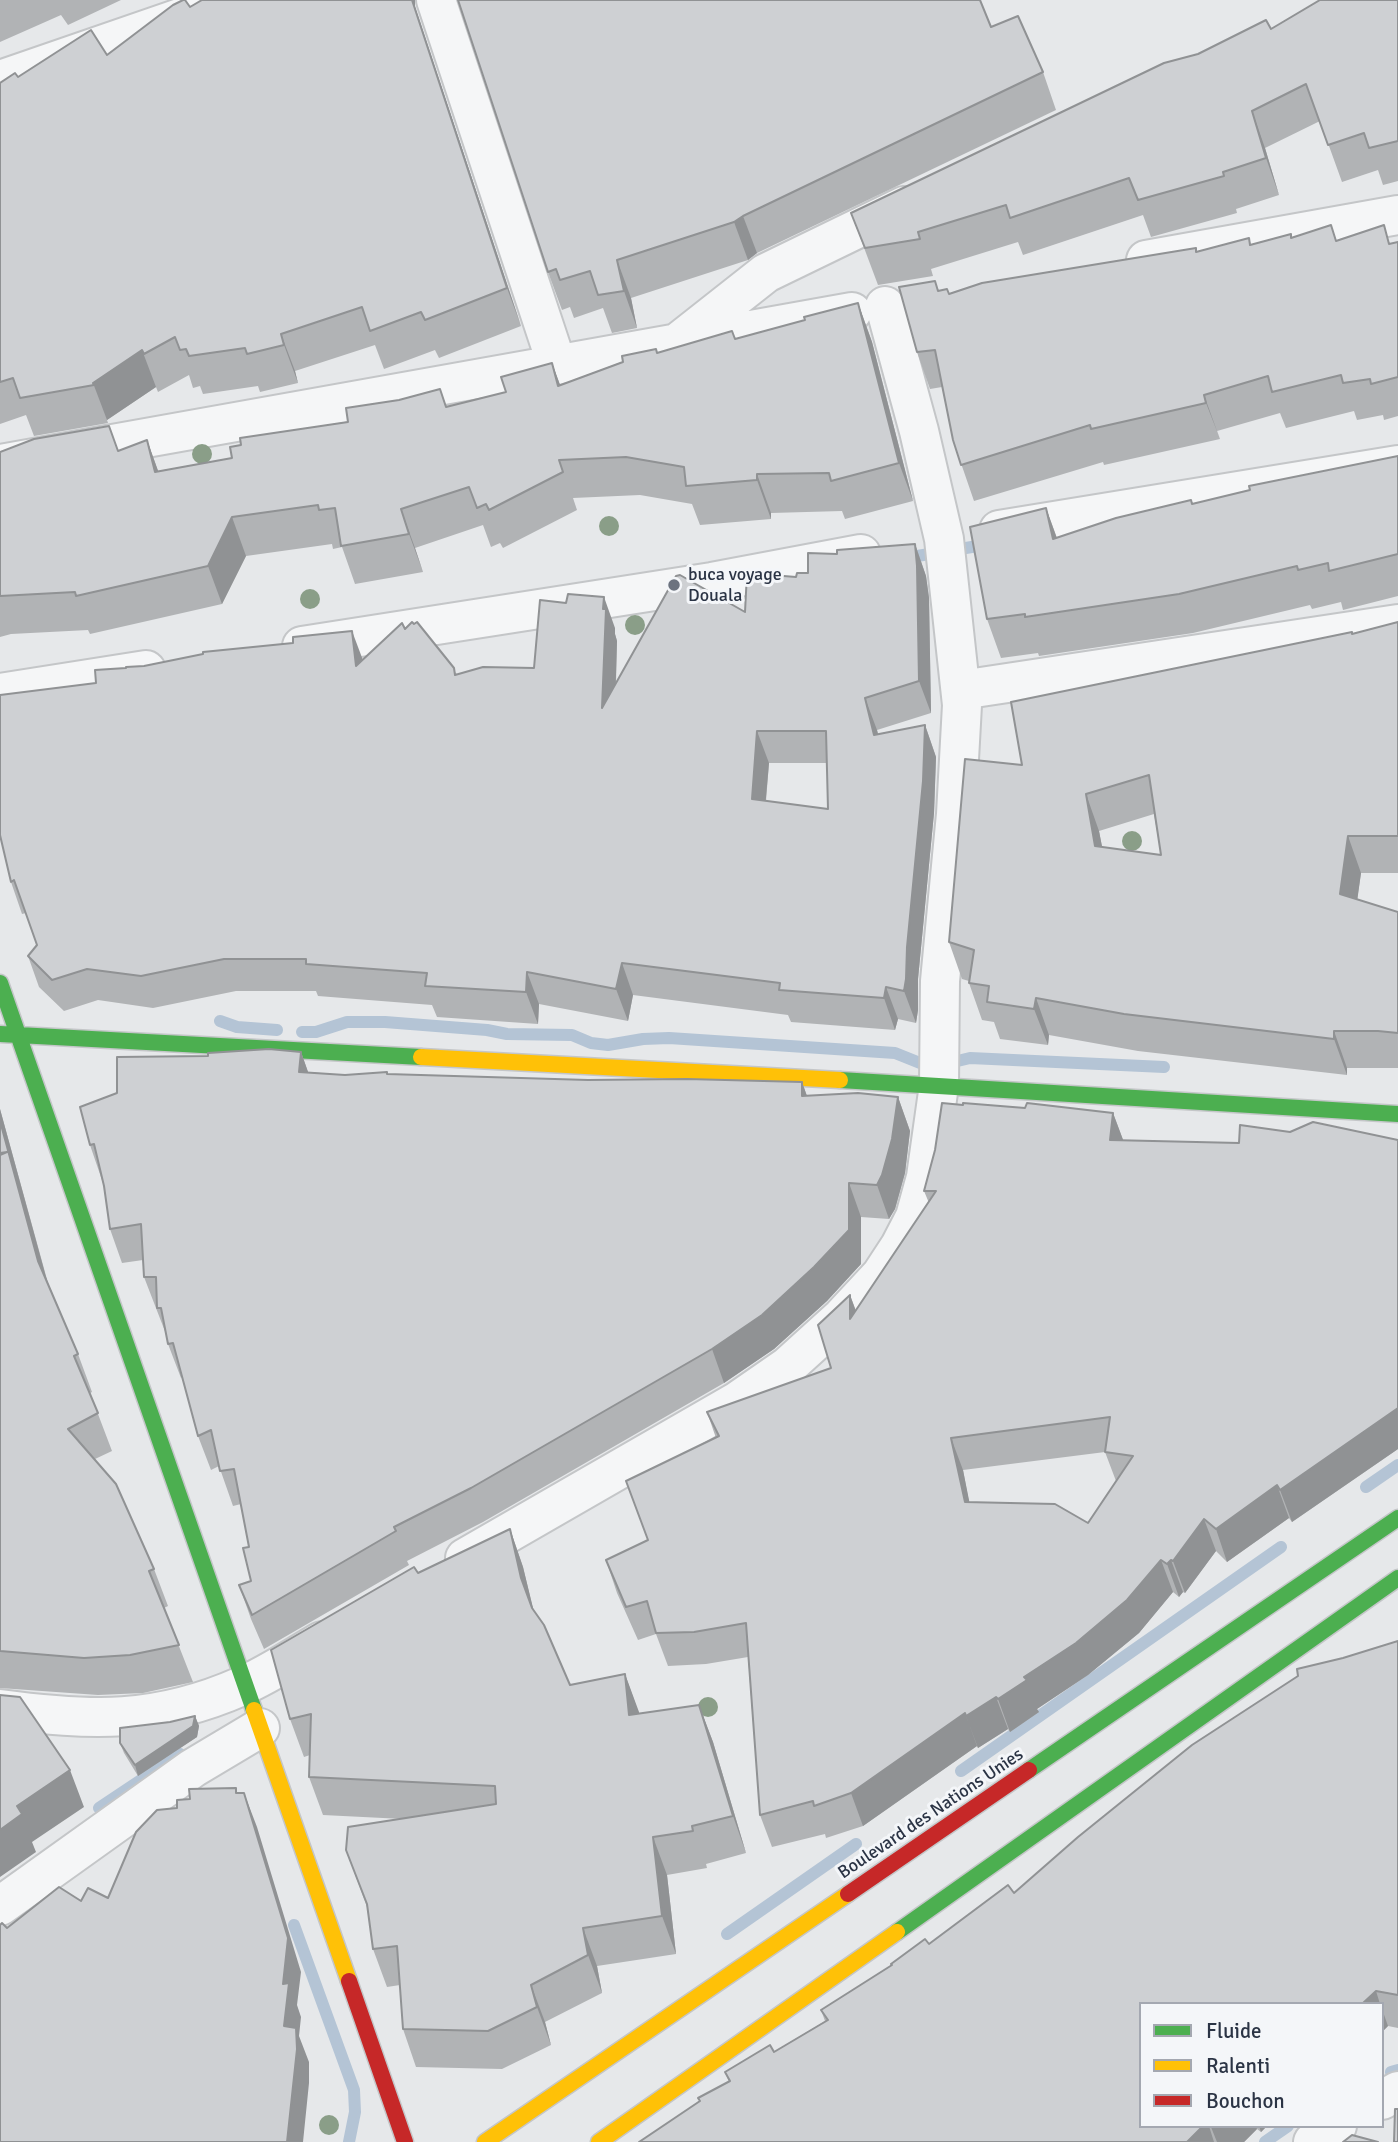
<!DOCTYPE html>
<html>
<head>
<meta charset="utf-8">
<style>
	body { margin:0 }
	#map { position:relative; width:1398px; height:2142px; overflow:hidden; background:#e6e8ea; font-family:Signika,sans-serif }
	canvas { display:block }
	.legend { position:absolute; left:1139px; top:2002px; width:245px; height:126px; box-sizing:border-box; background:#f4f6f9; border:2px solid #a4a8b1; margin:0; padding:9px 12px; list-style:none; font-size:21px; color:#2b3445 }
	.legend li { display:flex; align-items:center; gap:14px; height:35px }
	.legend b { width:35px; border:2px solid #a4a8b1 }
</style>
</head>
<body>
<div id="map">
<canvas width="1398" height="2142"></canvas>
<ul class="legend">
<li><b style="height:9px;background:#4caf50"></b>Fluide</li>
<li><b style="height:9px;background:#ffc107"></b>Ralenti</li>
<li><b style="height:9px;background:#c62828"></b>Bouchon</li>
</ul>
</div>
<script>
const g = document.querySelector('canvas').getContext('2d');
g.lineJoin = 'round';
function stroke(path, color, width, dash) {
  g.strokeStyle = color;
  g.lineWidth = width;
  g.lineCap = dash ? 'butt' : 'round';
  g.setLineDash(dash || []);
  g.stroke(path);
}
function fillPath(path, color) {
  g.fillStyle = color;
  g.fill(path, 'evenodd');
}
function label(font, color, halo, rows, align = 'center') {
  g.font = font + ' Signika,sans-serif';
  g.lineWidth = 6;
  g.setLineDash([]);
  g.textBaseline = 'middle';
  g.strokeStyle = halo;
  g.fillStyle = color;
  for (const [text, x, y, turn = 0] of rows) {
    g.save();
    g.translate(x, y);
    g.rotate((+turn || 0) * Math.PI / 180);
    g.textAlign = isNaN(turn) ? turn : align;
    if (halo) g.strokeText(text, 0, 0);
    g.fillText(text, 0, 0);
    g.restore();
  }
}
stroke(new Path2D(`
	M 905,558 L 990,544
	M 220,1021 L 237,1027 L 277,1030
	M 302,1032 L 316,1032 L 347,1022 L 385,1022 L 487,1030 L 507,1034 L 572,1035 L 591,1043 L 608,1045 L 643,1039 L 669,1038 L 895,1053 L 925,1065 L 945,1064 L 970,1058 L 1164,1067
	M 1366,1487 L 1398,1465
	M 961,1771 L 1281,1547
	M 99,1808 L 180,1754
	M 294,1925 L 354,2090 L 355,2112 L 349,2142
	M 727,1934 L 856,1844
	M 1391,2072 L 1398,2070
	M 1265,2142 L 1288,2126`), '#b4c4d5', 12);
const street = new Path2D(`
	M 436,0 L 557,365
	M 0,80 L 232,0
	M 1146,260 L 1398,215
	M 681,340 L 766,273 L 904,206
	M 0,464 L 852,312
	M 999,530 L 1398,465
	M 302,646 L 712,582 L 861,554
	M 961,690 L 1398,624
	M 0,693 L 146,670
	M 465,1558 L 736,1402 L 788,1366 L 842,1317 L 881,1275 L 900,1246 L 915,1217 L 926,1177 L 939,1085 L 940,981 L 956,814 L 962,705 L 944,539 L 919,431 L 885,306
	M 0,1709 C 91,1721 156,1724 242,1686 C 270,1674 296,1656 322,1641
	M 0,1906 L 193,1768 L 260,1728
	M 1382,2100 L 1398,2091
	M 1313,2142 L 1337,2126`);
const fast = new Path2D(`
	M 0,983 L 254,1710
	M 0,1034 L 421,1057
	M 840,1080 L 1398,1114
	M 1029,1770 L 1398,1518
	M 897,1932 L 1398,1578`);
const slow = new Path2D(`
	M 421,1057 L 840,1080
	M 254,1710 L 349,1981
	M 485,2142 L 848,1894
	M 599,2142 L 897,1932`);
const jam = new Path2D(`
	M 848,1894 L 1029,1770
	M 349,1981 L 405,2142`);
stroke(street, '#c4c6c8', 42);
stroke(fast, '#c4c6c8', 19);
stroke(slow, '#c4c6c8', 19);
stroke(jam, '#c4c6c8', 19);
stroke(street, '#f5f6f7', 38);
stroke(fast, '#4caf50', 16);
stroke(slow, '#ffc107', 16);
stroke(jam, '#c62828', 16);
g.fillStyle = '#8a9e88';
for (const [x, y] of [
	[202,454],
	[609,526],
	[310,599],
	[635,625],
	[1132,841],
	[708,1707],
	[329,2125]
]) {
  g.beginPath();
  g.arc(x, y, 10, 0, 2 * Math.PI);
  g.fill();
}
fillPath(new Path2D(`
	M 0,0 L 121,0 L 68,25 L 61,15 L 0,42 Z
	M 1398,0 L 1398,181 L 1383,185 L 1378,170 L 1342,182 L 1320,121 L 1265,148 L 1279,195 L 1236,209 L 1237,213 L 1151,237 L 1143,215 L 1023,255 L 1018,242 L 931,269 L 933,276 L 878,285 L 851,213 L 1198,54 L 1271,29 Z
	M 190,7 L 415,7 L 521,326 L 439,358 L 435,350 L 384,369 L 375,345 L 295,371 L 298,383 L 260,392 L 258,386 L 203,394 L 200,386 L 193,388 L 189,375 L 158,392 L 156,387 L 107,420 L 108,423 L 34,436 L 26,415 L 0,424 L 0,83 L 18,77 L 107,55 Z
	M 991,27 L 1043,72 L 1056,110 L 757,253 L 748,260 L 631,298 L 637,328 L 612,333 L 603,308 L 574,318 L 570,307 L 562,310 L 548,272 Z
	M 1249,238 L 1251,245 L 1292,238 L 1391,244 L 1398,242 L 1398,416 L 1384,420 L 1383,415 L 1357,420 L 1354,411 L 1286,428 L 1280,413 L 1217,431 L 1220,439 L 1104,465 L 1103,462 L 974,501 L 953,440 L 942,387 L 930,389 L 917,352 L 938,291 L 949,294 L 1196,248 L 1197,252 Z
	M 858,303 L 872,342 L 913,501 L 845,519 L 842,511 L 771,513 L 771,519 L 700,525 L 692,504 L 640,495 L 573,498 L 577,510 L 503,548 L 500,543 L 491,547 L 483,525 L 415,548 L 423,572 L 355,584 L 342,547 L 333,549 L 332,544 L 246,556 L 222,604 L 90,634 L 88,630 L 11,634 L 0,637 L 0,452 L 118,451 L 147,440 L 158,471 L 232,458 L 506,392 L 552,363 L 560,385 L 656,349 L 658,353 L 732,331 L 735,339 L 805,320 Z
	M 1398,456 L 1398,596 L 1343,610 L 1341,602 L 1312,609 L 1310,605 L 1193,633 L 1039,656 L 1038,653 L 1001,658 L 987,619 L 1046,508 L 1057,538 L 1192,504 Z
	M 915,544 L 926,576 L 929,598 L 931,713 L 877,730 L 878,734 L 925,725 L 936,757 L 934,813 L 918,979 L 918,1010 L 916,1023 L 898,1019 L 895,1030 L 791,1022 L 788,1015 L 633,995 L 628,1021 L 539,1004 L 538,1024 L 437,1017 L 432,1005 L 318,996 L 316,991 L 236,991 L 153,1008 L 98,1000 L 64,1011 L 39,987 L 28,956 L 37,945 L 26,913 L 22,914 L 11,882 L 363,659 L 405,629 L 457,674 L 534,668 L 615,628 L 615,634 L 617,641 L 616,684 L 745,612 L 796,577 L 808,573 L 837,554 ZM 769,763 L 827,763 L 828,809 L 766,801 Z
	M 1398,622 L 1398,873 L 1361,873 L 1357,900 L 1398,912 L 1398,1068 L 1347,1068 L 1347,1075 L 1138,1051 L 1049,1035 L 1048,1045 L 1000,1039 L 994,1022 L 982,1020 L 969,983 L 969,981 L 962,979 L 949,942 L 1022,765 L 1352,634 ZM 1154,814 L 1161,855 L 1102,847 L 1099,831 Z
	M 301,1052 L 308,1072 L 345,1075 L 387,1074 L 588,1080 L 802,1082 L 807,1096 L 898,1097 L 910,1131 L 905,1173 L 895,1209 L 889,1219 L 861,1217 L 861,1264 L 827,1301 L 774,1349 L 724,1383 L 483,1522 L 407,1561 L 409,1565 L 264,1649 L 251,1619 L 239,1585 L 251,1581 L 249,1547 L 241,1504 L 233,1506 L 219,1466 L 211,1470 L 198,1436 L 182,1377 L 181,1378 L 168,1344 L 166,1334 L 144,1277 L 143,1260 L 122,1263 L 110,1229 L 104,1186 L 90,1145 L 117,1093 L 208,1056 Z
	M 963,1105 L 1113,1113 L 1123,1140 L 1239,1143 L 1290,1132 L 1398,1140 L 1398,1449 L 1292,1522 L 1289,1518 L 1227,1562 L 1216,1551 L 1185,1593 L 1183,1592 L 1179,1597 L 1173,1592 L 1139,1633 L 1088,1675 L 1037,1709 L 1039,1712 L 1010,1732 L 1008,1729 L 978,1748 L 977,1746 L 863,1826 L 826,1838 L 825,1834 L 772,1847 L 760,1815 L 748,1657 L 706,1664 L 668,1666 L 656,1634 L 638,1640 L 617,1593 L 606,1560 L 648,1541 L 716,1438 L 707,1412 L 831,1368 L 850,1295 L 856,1311 L 929,1203 L 924,1191 ZM 1105,1452 L 1116,1481 L 1088,1523 L 969,1502 L 963,1470 Z
	M 0,1109 L 48,1283 L 78,1354 L 92,1392 L 90,1393 L 112,1451 L 95,1459 L 154,1569 L 168,1606 L 164,1608 L 193,1682 L 143,1693 L 98,1695 L 0,1688 Z
	M 510,1529 L 523,1567 L 533,1609 L 570,1685 L 625,1674 L 639,1714 L 699,1705 L 713,1742 L 746,1853 L 706,1864 L 707,1868 L 667,1875 L 676,1954 L 597,1966 L 602,1993 L 545,2022 L 551,2045 L 502,2069 L 416,2067 L 403,2029 L 400,1985 L 387,1987 L 373,1949 L 367,1907 L 346,1850 L 403,1819 L 323,1815 L 309,1777 L 310,1755 L 304,1757 L 290,1719 L 418,1573 Z
	M 1398,1641 L 1398,2028 L 1388,2026 L 1382,2032 L 1382,2004 L 1141,2004 L 1141,2126 L 1267,2126 L 1261,2132 L 1257,2129 L 1244,2142 L 639,2142 L 729,2082 L 725,2072 L 774,2052 L 825,2021 L 821,2010 L 1014,1893 L 1343,1658 Z
	M 195,1716 L 199,1726 L 197,1737 L 138,1776 L 124,1753 L 120,1743 L 170,1722 Z`), '#b1b3b5');
fillPath(new Path2D(`
	M 412,0 L 415,0 L 415,7 L 521,326 L 507,288 Z
	M 1252,111 L 1265,148 L 1279,195 L 1266,158 Z
	M 743,216 L 757,253 L 748,260 L 734,222 Z
	M 617,260 L 631,298 L 637,328 L 624,291 Z
	M 858,303 L 872,342 L 913,501 L 899,463 Z
	M 281,334 L 295,371 L 298,383 L 284,345 Z
	M 142,350 L 156,387 L 107,420 L 93,383 Z
	M 552,363 L 566,401 L 558,386 Z
	M 1204,395 L 1217,431 L 1220,439 L 1206,403 Z
	M 147,440 L 161,479 L 155,472 Z
	M 757,474 L 771,513 L 771,519 L 757,480 Z
	M 1046,508 L 1060,547 L 1053,539 Z
	M 401,509 L 415,548 L 423,572 L 409,534 Z
	M 232,517 L 246,556 L 222,604 L 208,566 Z
	M 915,544 L 926,576 L 929,598 L 931,713 L 919,681 Z
	M 604,597 L 615,628 L 615,634 L 617,641 L 614,740 L 602,708 L 603,609 Z
	M 352,631 L 364,663 L 356,666 Z
	M 865,698 L 877,730 L 886,767 L 874,735 Z
	M 925,725 L 936,757 L 934,813 L 918,979 L 918,1010 L 916,1023 L 904,991 Z
	M 757,731 L 769,763 L 763,831 L 752,799 Z
	M 1086,794 L 1099,831 L 1109,882 L 1095,846 Z
	M 1348,836 L 1361,873 L 1353,931 L 1340,894 Z
	M 622,963 L 633,995 L 628,1021 L 616,989 Z
	M 527,972 L 539,1004 L 538,1024 L 526,992 Z
	M 886,987 L 898,1019 L 895,1030 L 884,998 Z
	M 1036,998 L 1049,1035 L 1048,1045 L 1034,1009 Z
	M 1334,1031 L 1347,1068 L 1347,1075 L 1334,1039 Z
	M 301,1052 L 313,1086 L 299,1072 Z
	M 802,1082 L 814,1116 L 802,1096 Z
	M 898,1097 L 910,1131 L 905,1173 L 895,1209 L 889,1219 L 877,1185 Z
	M 0,1109 L 52,1299 L 38,1261 L 0,1121 Z
	M 1113,1113 L 1125,1145 L 1110,1140 Z
	M 849,1183 L 861,1217 L 861,1264 L 827,1301 L 774,1349 L 724,1383 L 712,1349 Z
	M 850,1295 L 862,1328 L 850,1319 Z
	M 1398,1408 L 1398,1449 L 1292,1522 L 1280,1490 Z
	M 951,1438 L 963,1470 L 976,1535 L 965,1502 Z
	M 1277,1485 L 1289,1518 L 1227,1562 L 1216,1529 Z
	M 1204,1519 L 1216,1551 L 1185,1593 L 1173,1561 Z
	M 510,1529 L 523,1567 L 535,1616 L 521,1578 Z
	M 1161,1560 L 1173,1592 L 1139,1633 L 1088,1675 L 1037,1709 L 1039,1712 L 1010,1732 L 998,1699 Z
	M 1171,1560 L 1183,1592 L 1179,1597 L 1167,1564 Z
	M 625,1674 L 639,1712 L 643,1753 L 629,1715 Z
	M 996,1697 L 1008,1729 L 978,1748 L 966,1716 Z
	M 699,1705 L 713,1742 L 746,1853 L 733,1816 Z
	M 965,1713 L 977,1746 L 863,1826 L 851,1793 Z
	M 195,1716 L 199,1726 L 197,1737 L 138,1776 L 135,1765 Z
	M 70,1770 L 84,1807 L 32,1842 L 36,1852 L 0,1877 L 0,1830 L 17,1806 Z
	M 244,1793 L 257,1827 L 301,1972 L 297,2005 L 301,2017 L 299,2036 L 309,2062 L 309,2083 L 303,2142 L 287,2142 L 283,1984 Z
	M 653,1837 L 667,1875 L 676,1954 L 662,1916 Z
	M 583,1928 L 597,1966 L 602,1993 L 588,1955 Z
	M 531,1985 L 545,2022 L 551,2045 L 537,2007 Z
	M 1376,1991 L 1380,2004 L 1362,2004 Z
	M 1382,2009 L 1388,2026 L 1382,2032 Z
	M 1203,2126 L 1209,2126 L 1214,2142 L 1187,2142 Z
	M 1256,2126 L 1257,2129 L 1244,2142 L 1217,2142 L 1211,2127 Z
	M 1259,2126 L 1267,2126 L 1261,2132 Z`), '#909294');
const building = new Path2D(`
	M 183,0 L 185,0 L 190,7 L 202,0 L 412,0 L 507,288 L 425,320 L 421,312 L 370,331 L 362,307 L 281,334 L 284,345 L 247,354 L 245,348 L 189,356 L 186,349 L 180,350 L 175,337 L 144,354 L 142,350 L 93,383 L 94,385 L 20,398 L 13,378 L 0,382 L 0,83 L 15,73 L 18,77 L 91,30 L 107,55 L 173,5 Z
	M 458,0 L 980,0 L 991,27 L 1018,16 L 1043,72 L 743,216 L 734,222 L 617,260 L 624,291 L 598,295 L 590,271 L 560,280 L 556,269 L 548,272 Z
	M 1320,0 L 1398,0 L 1398,141 L 1369,148 L 1364,133 L 1328,145 L 1306,84 L 1252,111 L 1266,158 L 1223,172 L 1224,176 L 1138,200 L 1129,178 L 1010,218 L 1006,205 L 918,232 L 920,239 L 865,248 L 851,213 L 1164,63 L 1198,54 L 1266,20 L 1271,29 Z
	M 1331,225 L 1336,241 L 1384,225 L 1389,244 L 1398,242 L 1398,377 L 1371,384 L 1370,379 L 1343,383 L 1341,375 L 1272,392 L 1268,376 L 1204,395 L 1206,403 L 1091,429 L 1090,425 L 961,465 L 953,440 L 935,350 L 917,352 L 899,287 L 935,281 L 938,291 L 947,289 L 949,294 L 982,283 L 1196,248 L 1196,252 L 1249,238 L 1250,245 L 1291,234 L 1291,238 Z
	M 858,303 L 899,463 L 831,481 L 829,473 L 757,474 L 757,480 L 686,486 L 684,467 L 626,457 L 559,460 L 563,472 L 489,510 L 486,504 L 477,508 L 469,487 L 401,509 L 409,534 L 341,546 L 335,508 L 319,510 L 318,505 L 232,517 L 208,566 L 76,596 L 75,592 L 0,596 L 0,452 L 34,439 L 109,426 L 118,451 L 147,440 L 155,472 L 232,458 L 230,447 L 241,445 L 240,438 L 348,422 L 346,408 L 399,400 L 440,389 L 446,407 L 506,392 L 501,377 L 552,363 L 558,386 L 623,362 L 622,356 L 656,349 L 657,353 L 732,331 L 735,339 L 805,320 L 804,317 Z
	M 1398,456 L 1398,554 L 1329,571 L 1328,563 L 1298,570 L 1297,566 L 1179,594 L 1025,617 L 1025,614 L 987,619 L 970,527 L 1046,508 L 1053,539 L 1116,518 L 1191,500 L 1192,504 L 1250,490 L 1249,486 Z
	M 915,544 L 917,566 L 919,681 L 865,698 L 874,735 L 925,725 L 923,781 L 907,947 L 906,979 L 904,991 L 886,987 L 884,998 L 779,990 L 780,983 L 622,963 L 616,989 L 527,972 L 526,992 L 425,986 L 427,973 L 306,964 L 306,959 L 224,959 L 141,976 L 87,969 L 52,980 L 28,956 L 37,945 L 14,880 L 11,882 L 0,835 L 0,695 L 96,683 L 95,670 L 126,668 L 126,667 L 144,666 L 203,654 L 203,652 L 293,643 L 293,637 L 352,631 L 356,666 L 402,623 L 405,629 L 412,622 L 414,624 L 417,622 L 454,668 L 455,675 L 483,667 L 534,668 L 540,600 L 566,603 L 568,594 L 604,597 L 603,609 L 606,609 L 602,708 L 676,576 L 680,575 L 745,612 L 747,573 L 796,577 L 797,573 L 808,573 L 808,553 L 837,554 L 837,550 ZM 757,731 L 826,731 L 828,809 L 752,799 Z
	M 1398,622 L 1398,836 L 1348,836 L 1340,894 L 1398,912 L 1398,1033 L 1378,1031 L 1334,1031 L 1334,1039 L 1124,1014 L 1036,998 L 1034,1009 L 987,1002 L 989,986 L 969,983 L 974,950 L 949,942 L 965,759 L 1022,765 L 1011,702 L 1352,632 L 1352,634 ZM 1149,775 L 1161,855 L 1095,846 L 1086,794 Z
	M 269,1049 L 301,1052 L 299,1072 L 345,1075 L 387,1072 L 387,1074 L 588,1080 L 687,1079 L 802,1082 L 802,1096 L 858,1093 L 898,1097 L 892,1139 L 882,1175 L 877,1185 L 849,1183 L 849,1230 L 814,1267 L 762,1315 L 712,1349 L 471,1488 L 394,1527 L 396,1531 L 252,1615 L 239,1585 L 251,1581 L 243,1548 L 249,1547 L 234,1469 L 220,1471 L 211,1430 L 198,1436 L 173,1343 L 168,1344 L 161,1308 L 157,1308 L 156,1277 L 144,1277 L 141,1224 L 110,1229 L 104,1186 L 94,1144 L 90,1145 L 80,1107 L 117,1093 L 117,1057 L 208,1056 L 208,1053 Z
	M 942,1103 L 963,1105 L 963,1103 L 1025,1108 L 1027,1103 L 1113,1113 L 1110,1140 L 1239,1143 L 1240,1125 L 1290,1132 L 1313,1122 L 1398,1140 L 1398,1408 L 1280,1490 L 1277,1485 L 1216,1529 L 1204,1519 L 1173,1561 L 1171,1560 L 1167,1564 L 1161,1560 L 1127,1600 L 1076,1643 L 1024,1677 L 1027,1680 L 998,1699 L 996,1697 L 966,1716 L 965,1713 L 851,1793 L 814,1806 L 813,1801 L 760,1815 L 746,1623 L 694,1632 L 656,1633 L 647,1601 L 626,1607 L 606,1560 L 648,1540 L 626,1481 L 719,1436 L 707,1412 L 831,1368 L 818,1325 L 850,1295 L 850,1319 L 936,1191 L 924,1191 L 935,1150 ZM 1110,1417 L 1105,1452 L 1133,1456 L 1088,1523 L 1055,1504 L 965,1502 L 951,1438 Z
	M 0,1121 L 38,1261 L 78,1354 L 74,1356 L 98,1413 L 68,1429 L 116,1484 L 154,1569 L 149,1571 L 179,1645 L 130,1655 L 84,1658 L 0,1651 L 0,1155 L 7,1152 L 0,1153 Z
	M 510,1529 L 521,1578 L 532,1608 L 544,1625 L 570,1685 L 625,1674 L 629,1715 L 699,1705 L 733,1816 L 692,1826 L 693,1831 L 653,1837 L 662,1916 L 583,1928 L 588,1955 L 531,1985 L 537,2007 L 488,2031 L 403,2029 L 397,1946 L 373,1949 L 367,1904 L 346,1850 L 348,1827 L 496,1804 L 495,1786 L 309,1777 L 311,1714 L 290,1719 L 271,1650 L 414,1567 L 418,1573 Z
	M 1398,1641 L 1398,1995 L 1376,1991 L 1362,2004 L 1141,2004 L 1141,2126 L 1203,2126 L 1187,2142 L 639,2142 L 700,2101 L 698,2098 L 730,2081 L 725,2072 L 770,2045 L 774,2052 L 828,2020 L 821,2010 L 892,1965 L 891,1964 L 925,1939 L 929,1944 L 1008,1885 L 1014,1893 L 1078,1837 L 1192,1745 L 1298,1676 L 1297,1669 L 1343,1658 Z
	M 0,1695 L 20,1697 L 70,1770 L 17,1806 L 22,1814 L 0,1830 Z
	M 195,1716 L 193,1726 L 135,1765 L 120,1743 L 120,1728 L 170,1722 Z
	M 236,1788 L 236,1793 L 244,1793 L 288,1938 L 283,1984 L 289,1983 L 284,2026 L 296,2028 L 297,2049 L 287,2142 L 0,2142 L 0,1925 L 2,1923 L 7,1928 L 59,1887 L 81,1901 L 88,1888 L 108,1898 L 136,1832 L 157,1810 L 177,1808 L 177,1800 L 190,1799 L 189,1789 Z
	M 1395,2109 L 1398,2109 L 1398,2142 L 1394,2142 Z
	M 1352,2135 L 1378,2142 L 1343,2142 Z`);
fillPath(building, '#ced0d3');
stroke(building, '#909294', 2);
for (const [x, y, r, color] of [
	[674,585,7,"#6c737f"]
]) {
  const dot = new Path2D();
  dot.arc(x, y, r, 0, 2 * Math.PI);
  g.fillStyle = color;
  g.fill(dot);
  stroke(dot, '#f4f6f9', 2.5);
}
label('18px', '#2b3445', '#f4f6f9', [
	["buca voyage",688,575],
	["Douala",688,596]
], 'left');
label('18px', '#2b3445', '#f4f6f9', [
	["Boulevard des Nations Unies",931,1814,-34]
]);
</script>
</body>
</html>
